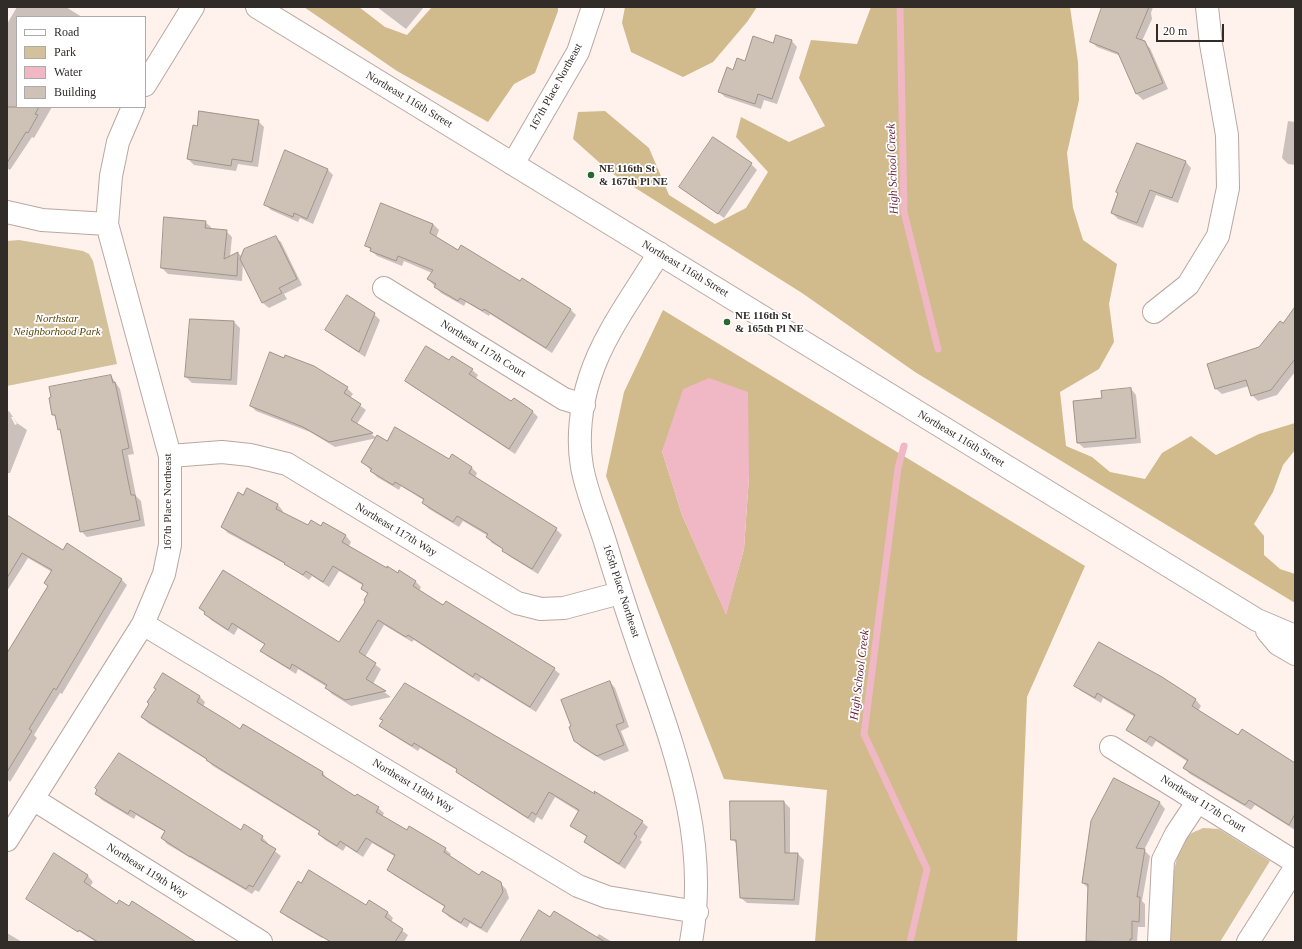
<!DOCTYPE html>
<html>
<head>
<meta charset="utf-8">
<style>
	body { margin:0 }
	#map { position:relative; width:1302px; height:949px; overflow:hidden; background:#fff1eb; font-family:Georgia,serif }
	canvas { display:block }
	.frame { position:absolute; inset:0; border:8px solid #322c29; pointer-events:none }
	.legend { position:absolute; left:16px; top:16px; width:130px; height:92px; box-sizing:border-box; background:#fff; border:1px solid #adaba9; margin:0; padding:5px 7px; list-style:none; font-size:12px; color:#322c29 }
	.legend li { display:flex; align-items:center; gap:8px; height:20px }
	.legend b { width:20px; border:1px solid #adaba9 }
	.scale { position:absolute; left:1156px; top:24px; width:68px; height:18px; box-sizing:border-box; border:2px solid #322c29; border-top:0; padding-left:5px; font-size:12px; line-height:14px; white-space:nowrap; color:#322c29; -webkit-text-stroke:3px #fff; paint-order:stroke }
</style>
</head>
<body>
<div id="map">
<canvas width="1302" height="949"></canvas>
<div class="frame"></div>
<ul class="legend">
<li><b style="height:5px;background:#fff"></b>Road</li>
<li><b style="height:11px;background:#d3c19c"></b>Park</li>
<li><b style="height:11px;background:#f0b7c4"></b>Water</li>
<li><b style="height:11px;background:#cec2b7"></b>Building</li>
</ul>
<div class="scale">20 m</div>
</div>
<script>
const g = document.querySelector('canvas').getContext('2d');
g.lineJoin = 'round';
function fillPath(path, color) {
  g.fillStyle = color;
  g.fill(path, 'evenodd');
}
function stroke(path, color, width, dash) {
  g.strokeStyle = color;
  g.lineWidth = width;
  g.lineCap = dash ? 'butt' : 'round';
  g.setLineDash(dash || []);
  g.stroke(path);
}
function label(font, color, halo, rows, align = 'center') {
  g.font = font + ' Georgia,serif';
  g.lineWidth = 3.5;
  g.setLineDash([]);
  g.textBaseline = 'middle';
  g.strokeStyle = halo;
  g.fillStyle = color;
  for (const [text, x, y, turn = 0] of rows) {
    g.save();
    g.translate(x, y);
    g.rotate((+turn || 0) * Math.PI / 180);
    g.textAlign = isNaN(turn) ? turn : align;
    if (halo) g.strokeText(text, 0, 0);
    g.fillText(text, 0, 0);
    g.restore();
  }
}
fillPath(new Path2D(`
	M 19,240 L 83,251 L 89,254 L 93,261 L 117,364 L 7,386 L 7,241 Z
	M 1203,828 L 1219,829 L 1270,861 L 1220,942 L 1170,942 C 1171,915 1168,850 1192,833 C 1195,831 1200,830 1203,828 Z`), '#d3c19c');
fillPath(new Path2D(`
	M 304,7 L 359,7 L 385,27 L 407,35 L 432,7 L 558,7 L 558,11 L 535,73 L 514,84 L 488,122 L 397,71 Z
	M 625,7 L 757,7 L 747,22 L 713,62 L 683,77 L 631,52 L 622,23 Z
	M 871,7 L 1070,7 L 1078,62 L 1079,100 L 1067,153 L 1073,208 L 1083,240 L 1117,264 L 1109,304 L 1114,342 L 1099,369 L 1060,392 L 1066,446 L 1092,457 L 1110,472 L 1145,479 L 1162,453 L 1191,436 L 1216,455 L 1259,434 L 1295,423 L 1295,450 L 1283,465 L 1273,492 L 1254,524 L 1264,536 L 1264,555 L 1280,569 L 1295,574 L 1295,603 L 915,372 L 802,293 L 610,172 L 573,139 L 578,112 L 605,111 L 649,148 L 669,195 L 715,224 L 746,208 L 768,172 L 736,137 L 741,117 L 789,142 L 825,126 L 799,78 L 811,40 L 857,44 Z
	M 663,310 L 1085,566 L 1027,697 L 1017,942 L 815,942 L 827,790 L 724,779 L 646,582 L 606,476 L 624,392 ZM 662,451 L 749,476 L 744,549 L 726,614 L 682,515 Z`), '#d1ba8b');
fillPath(new Path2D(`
	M 709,378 L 748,392 L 749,476 L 744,549 L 726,615 L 682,515 L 662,451 L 683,389 Z`), '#f0b7c4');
fillPath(new Path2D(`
	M 17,7 L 66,7 L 82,17 L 17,17 L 17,107 L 52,107 L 34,138 L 32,137 L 10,170 L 7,168 L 7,24 Z
	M 377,7 L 424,7 L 406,29 Z
	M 1103,7 L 1153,7 L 1151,13 L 1152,19 L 1142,41 L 1150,48 L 1168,89 L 1143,100 L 1137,94 L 1121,56 L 1097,47 L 1091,41 Z
	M 777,36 L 792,41 L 797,47 L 777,104 L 764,100 L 761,109 L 725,97 L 719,91 L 734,71 L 774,45 Z
	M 258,121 L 264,127 L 258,167 L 238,164 L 236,171 L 194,165 L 188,159 L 198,127 Z
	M 1288,121 L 1295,122 L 1295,165 L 1288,164 L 1282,158 Z
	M 1138,144 L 1186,162 L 1191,168 L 1178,203 L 1156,195 L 1143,228 L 1118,219 L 1112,213 L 1119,194 L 1117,192 Z
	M 751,164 L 757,170 L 724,218 L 680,187 Z
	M 328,170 L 333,175 L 313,224 L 300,218 L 298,222 L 271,210 L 265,204 Z
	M 382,204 L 433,224 L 439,230 L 436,238 L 458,251 L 520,282 L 522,280 L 571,310 L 576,315 L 552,353 L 490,314 L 489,316 L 466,302 L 464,306 L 441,293 L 428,279 L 432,273 L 404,261 L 402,266 L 377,256 L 366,245 Z
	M 205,222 L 211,227 L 211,230 L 226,231 L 232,237 L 230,257 L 238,253 L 242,257 L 275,237 L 281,242 L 302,285 L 284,294 L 287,299 L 269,308 L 263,303 L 243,263 L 242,281 L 168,274 L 162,268 Z
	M 374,314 L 380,320 L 365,357 L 332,335 L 326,330 Z
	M 1295,318 L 1295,372 L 1277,395 L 1258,401 L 1252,395 L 1249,386 L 1222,394 L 1216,389 L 1283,325 Z
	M 234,322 L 240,328 L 237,385 L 192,383 L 186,377 L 187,351 Z
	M 449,362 L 472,370 L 478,375 L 475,380 L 512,403 L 532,411 L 538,417 L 515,454 L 412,386 L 406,381 Z
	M 111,376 L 120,389 L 134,454 L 128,455 L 136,496 L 141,501 L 145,526 L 87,537 L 81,531 L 61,431 L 59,429 L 56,418 L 53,414 Z
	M 347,388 L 353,394 L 350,398 L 366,410 L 357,424 L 377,438 L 449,460 L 452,455 L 472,468 L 477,473 L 475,478 L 556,529 L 562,535 L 538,574 L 509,556 L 504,550 L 492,543 L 487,537 L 488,536 L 463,521 L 459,527 L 429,509 L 423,503 L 425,501 L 401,486 L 399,490 L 377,477 L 363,462 L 377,438 L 335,447 L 310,432 L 256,411 L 251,406 Z
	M 1131,389 L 1136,395 L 1141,443 L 1084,448 L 1078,443 L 1103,399 Z
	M 9,411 L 17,423 L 27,430 L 10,473 L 7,473 L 7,412 ZM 11,417 L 13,417 L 17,424 L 15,425 Z
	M 244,497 L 278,505 L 283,511 L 282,513 L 308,527 L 321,527 L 324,523 L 346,536 L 351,542 L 349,546 L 387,569 L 398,574 L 399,572 L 416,582 L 421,587 L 419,591 L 554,669 L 560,674 L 536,712 L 481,678 L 479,682 L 414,640 L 412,642 L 384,625 L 365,657 L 381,669 L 373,684 L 391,697 L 351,706 L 332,694 L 326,688 L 327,687 L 298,669 L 296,674 L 267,656 L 262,650 L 265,645 L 238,628 L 234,635 L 211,620 L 201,608 L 339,643 L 366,602 L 368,595 L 362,588 L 364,586 L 339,571 L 329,587 L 312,576 L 309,580 L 287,565 L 228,533 L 222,527 Z
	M 7,533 L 63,551 L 122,580 L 127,585 L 62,694 L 60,693 L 34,735 L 37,738 L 10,782 L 8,780 L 7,782 L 7,654 L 49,587 L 45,583 L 52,572 L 28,558 L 7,591 Z
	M 164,674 L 200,697 L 205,702 L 203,707 L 240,730 L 323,773 L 328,780 L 356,798 L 378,808 L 384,813 L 382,817 L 407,832 L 445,849 L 451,854 L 449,857 L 480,876 L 500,883 L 506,889 L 509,898 L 487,933 L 470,923 L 467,928 L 449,917 L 443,911 L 445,907 L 394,875 L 388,869 L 396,857 L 372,843 L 363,857 L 346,846 L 343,851 L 325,840 L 319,834 L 320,832 L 213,766 L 207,760 L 148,723 L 142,717 L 150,704 Z
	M 1161,678 L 1196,700 L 1201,706 L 1198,711 L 1239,737 L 1295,764 L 1295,830 L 1255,805 L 1251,810 L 1190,774 L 1184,768 L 1188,762 L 1156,741 L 1152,747 L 1127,730 L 1135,717 L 1103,698 L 1101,703 L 1081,691 L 1075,686 Z
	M 610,682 L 615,688 L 629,727 L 621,731 L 629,751 L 604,761 L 581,747 L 575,741 Z
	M 381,718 L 642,822 L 648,827 L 640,840 L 642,842 L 625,869 L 591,847 L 585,842 L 588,838 L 571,825 L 579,812 L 555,797 L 542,820 L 537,817 L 534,823 L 463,777 L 457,770 L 420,748 L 418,751 L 386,731 L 381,726 L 384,721 Z
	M 1114,779 L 1160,803 L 1165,809 L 1144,850 L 1150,856 L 1142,901 L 1145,904 L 1145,927 L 1138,927 L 1137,942 L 1087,942 L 1089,889 L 1083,883 Z
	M 96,794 L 262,837 L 268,843 L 267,845 L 281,856 L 259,892 L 255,890 L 252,894 L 167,844 L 162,838 L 165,832 L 136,815 L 134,819 L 102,800 Z
	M 784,802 L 790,808 L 790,854 L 798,854 L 804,860 L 799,905 L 747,903 L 741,898 L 738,845 L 732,839 Z
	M 54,855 L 88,876 L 93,882 L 90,887 L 117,905 L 193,942 L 96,942 L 34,903 Z
	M 369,902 L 388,913 L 393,918 L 391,922 L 408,935 L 404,942 L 336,942 L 325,935 L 322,938 L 287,917 L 282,912 L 367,906 Z
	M 551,918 L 596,938 L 599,934 L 612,942 L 521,942 Z
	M 7,933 L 22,942 L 7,942 Z`), '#0003');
stroke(new Path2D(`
	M 900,7 L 904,212 L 938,349
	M 904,446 L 898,468 L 864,734 L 927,869 L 910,942`), '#f0b7c4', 7);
const building = new Path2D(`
	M 1102,7 L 1149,7 L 1136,38 L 1145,41 L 1163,83 L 1136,94 L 1118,53 L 1090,42 Z
	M 776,35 L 792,40 L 772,99 L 758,94 L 755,104 L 718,92 L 727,67 L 733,70 L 737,58 L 745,61 L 753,36 L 773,43 Z
	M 7,107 L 39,107 L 35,114 L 38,115 L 28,133 L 26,132 L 7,163 Z
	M 199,111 L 259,120 L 252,162 L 232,159 L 231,166 L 187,159 L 193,125 L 197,126 Z
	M 713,137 L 752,163 L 718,214 L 679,187 Z
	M 1137,143 L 1186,161 L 1172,198 L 1150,190 L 1137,223 L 1111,213 L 1118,193 L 1116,192 Z
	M 285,150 L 328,169 L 307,219 L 294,213 L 293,217 L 264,205 Z
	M 381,203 L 433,224 L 430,233 L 458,250 L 461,245 L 520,281 L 522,278 L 571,309 L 546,348 L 484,309 L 483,311 L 460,298 L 458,301 L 434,287 L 436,284 L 427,279 L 433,270 L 398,256 L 396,261 L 370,251 L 371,248 L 365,246 Z
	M 164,217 L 206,221 L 205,228 L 227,230 L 224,259 L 238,252 L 237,276 L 161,268 Z
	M 276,236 L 297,279 L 279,288 L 282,293 L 262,303 L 240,259 L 244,249 Z
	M 347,295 L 375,313 L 359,352 L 325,330 Z
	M 1295,307 L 1295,359 L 1271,390 L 1251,396 L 1246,380 L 1215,389 L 1207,364 L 1259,347 L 1280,321 L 1283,323 Z
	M 190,319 L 234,321 L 231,380 L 185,377 Z
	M 426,346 L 449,360 L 452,356 L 473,369 L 469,374 L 511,401 L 514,398 L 533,411 L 509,449 L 405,381 Z
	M 270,352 L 284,358 L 285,355 L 314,366 L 348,387 L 344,393 L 361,404 L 351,420 L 373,433 L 329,442 L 303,427 L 250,406 Z
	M 111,375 L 113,383 L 115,382 L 129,448 L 122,450 L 131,495 L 135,495 L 140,520 L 80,532 L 60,429 L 58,430 L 55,415 L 52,415 L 49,398 L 51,397 L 49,387 Z
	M 1131,388 L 1136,438 L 1077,443 L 1073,401 L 1102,398 L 1101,391 Z
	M 395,427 L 449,459 L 452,454 L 472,467 L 469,473 L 557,528 L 532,569 L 502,551 L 503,549 L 486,537 L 488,534 L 457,516 L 453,522 L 422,503 L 424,499 L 395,482 L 393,485 L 370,471 L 372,469 L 361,462 L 377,435 L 387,441 Z
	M 247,488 L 278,504 L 276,509 L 308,525 L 311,520 L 321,526 L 323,522 L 346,535 L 342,542 L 387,568 L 387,566 L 398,573 L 399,570 L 416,581 L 413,586 L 443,605 L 446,601 L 555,668 L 530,707 L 475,673 L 473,677 L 408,635 L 406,637 L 378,620 L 359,652 L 376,663 L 366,679 L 386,691 L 345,700 L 325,688 L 327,685 L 292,664 L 290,669 L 260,651 L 265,644 L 232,623 L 228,630 L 204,614 L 205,612 L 199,608 L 223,570 L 339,642 L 365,602 L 364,600 L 368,593 L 361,589 L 363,584 L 333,566 L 323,582 L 306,571 L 303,575 L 284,564 L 285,563 L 221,527 L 238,492 L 243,495 Z
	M 7,515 L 63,550 L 67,543 L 122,579 L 56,690 L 54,688 L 29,729 L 32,731 L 7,772 L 7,653 L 48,586 L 44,583 L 52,570 L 22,553 L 7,578 Z
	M 1099,642 L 1162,677 L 1196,699 L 1192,706 L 1238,735 L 1242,729 L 1295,763 L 1295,814 L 1289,825 L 1249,800 L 1245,805 L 1183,768 L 1188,760 L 1150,736 L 1146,742 L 1126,730 L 1135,715 L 1097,693 L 1095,698 L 1074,686 Z
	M 163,673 L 200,696 L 197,702 L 228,721 L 240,729 L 243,724 L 323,772 L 322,775 L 355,796 L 357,794 L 379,807 L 376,812 L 407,830 L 409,826 L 446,848 L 444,852 L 479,875 L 482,871 L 501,882 L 503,892 L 481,928 L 464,918 L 461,923 L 442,911 L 445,906 L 387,870 L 395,855 L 366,838 L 357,852 L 340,841 L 337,846 L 318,834 L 320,831 L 206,760 L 207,759 L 141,717 L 149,704 L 147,702 L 156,689 L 154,688 Z
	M 610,681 L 624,722 L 616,725 L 624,745 L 597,756 L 574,741 L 569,727 L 571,726 L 561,700 Z
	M 405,683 L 595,794 L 594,791 L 643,821 L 634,834 L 637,836 L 619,864 L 584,842 L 587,836 L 570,826 L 579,810 L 549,792 L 536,815 L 532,812 L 528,818 L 456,772 L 457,769 L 414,743 L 412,746 L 379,726 L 383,720 L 380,719 Z
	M 119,753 L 241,830 L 244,824 L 263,836 L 261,840 L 276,849 L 253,887 L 249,885 L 246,889 L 190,856 L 190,857 L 161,838 L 165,831 L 130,810 L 128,814 L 95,794 L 97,790 L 95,788 Z
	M 1114,778 L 1160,802 L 1136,848 L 1145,849 L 1137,897 L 1140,897 L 1139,922 L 1132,921 L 1132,939 L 1130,939 L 1130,942 L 1086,941 L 1088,884 L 1082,883 L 1091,821 Z
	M 730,801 L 784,801 L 785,853 L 798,853 L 794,900 L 740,898 L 736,840 L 731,840 Z
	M 54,853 L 88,875 L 84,882 L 117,904 L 119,900 L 129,906 L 132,901 L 196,942 L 98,942 L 79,930 L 78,932 L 26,899 Z
	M 309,870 L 366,905 L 369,900 L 388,912 L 385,917 L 403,929 L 395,942 L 331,942 L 280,912 L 298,881 L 301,883 Z
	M 539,910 L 550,917 L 554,911 L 605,942 L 520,942 Z`);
fillPath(building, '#cec2b7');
stroke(building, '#a09489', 1);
const minor = new Path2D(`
	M 145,85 L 193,7
	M 513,164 L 578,52 L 593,7
	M 7,212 L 42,220 L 107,224
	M 659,253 C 635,293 604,333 590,377 C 581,404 577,439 582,467 C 587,494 599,521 607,548 C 620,591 634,633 649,676 C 680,765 708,847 691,942
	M 384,288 L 564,399 L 584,405
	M 1154,312 L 1188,285 L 1218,236 L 1228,188 L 1227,135 L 1211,44 L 1207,7
	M 170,456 L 222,452 L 250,455 L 287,464 L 517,603 L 541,609 L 564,608 L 620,593
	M 143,624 L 578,886 L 607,897 L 697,912
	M 1111,747 L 1295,862
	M 33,799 L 261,942
	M 7,840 L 143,624 L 164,574 L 170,545 L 170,456 L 107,224 L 111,176 L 118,142 L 133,107
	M 1159,942 L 1163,860 L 1176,834 L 1198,801
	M 1248,942 L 1295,868`);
const tertiary = new Path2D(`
	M 257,7 L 1257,620 L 1295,636
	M 1267,631 L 1278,644 L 1295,654`);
stroke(minor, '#b8a8a1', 24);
stroke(tertiary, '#b8a8a1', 24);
stroke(minor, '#fff', 22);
stroke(tertiary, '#fff', 22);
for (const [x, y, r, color] of [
	[591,175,4,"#286730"],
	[727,322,4,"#286730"]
]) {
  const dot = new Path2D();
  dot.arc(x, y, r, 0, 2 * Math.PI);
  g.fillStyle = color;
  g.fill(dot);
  stroke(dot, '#fff', 1.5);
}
label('11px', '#322c29', '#fff', [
	["167th Place Northeast",556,87,-61],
	["Northeast 116th Street",409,100,31],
	["Northeast 116th Street",685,269,31],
	["Northeast 117th Court",483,349,32],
	["Northeast 116th Street",961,439,31],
	["167th Place Northeast",168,502,-90],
	["Northeast 117th Way",396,530,31],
	["165th Place Northeast",621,591,72],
	["Northeast 118th Way",413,786,31],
	["Northeast 117th Court",1203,804,32],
	["Northeast 119th Way",147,871,32]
]);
label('bold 11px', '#322c29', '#fff', [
	["NE 116th St",599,169],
	["& 167th Pl NE",599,182],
	["NE 116th St",735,316],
	["& 165th Pl NE",735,329]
], 'left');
label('italic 11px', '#5b4306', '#fff', [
	["Northstar",57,319],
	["Neighborhood Park",57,332]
]);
label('italic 12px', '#68253b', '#fff', [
	["High School Creek",893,169,-92],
	["High School Creek",860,675,-83]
]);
</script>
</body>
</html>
